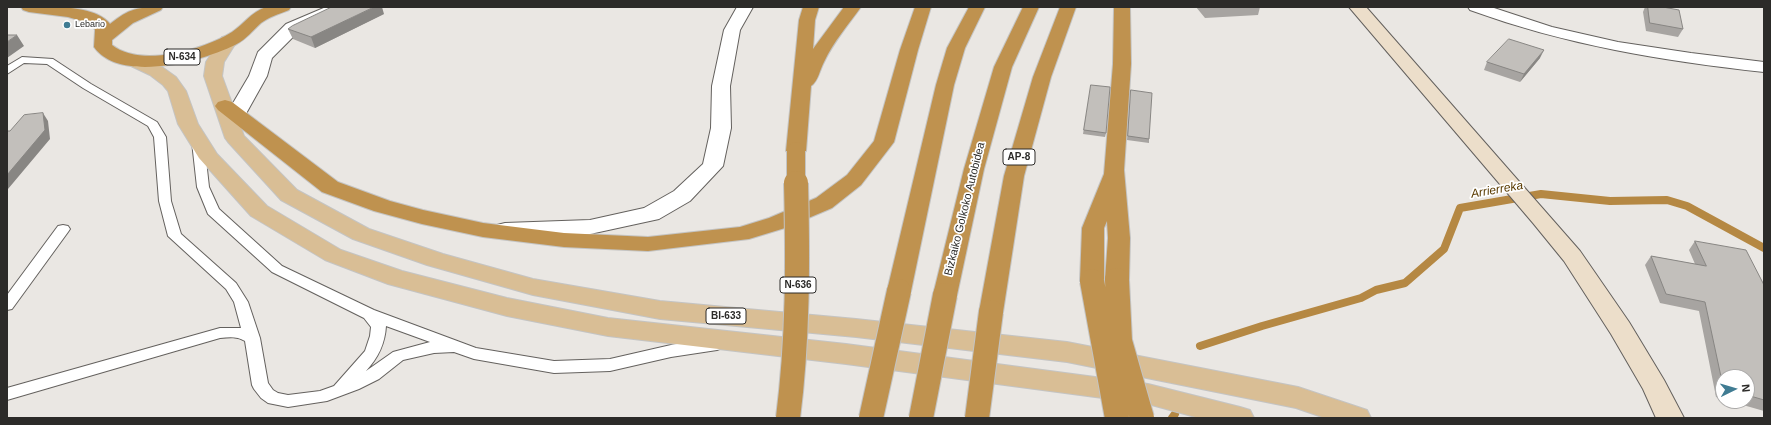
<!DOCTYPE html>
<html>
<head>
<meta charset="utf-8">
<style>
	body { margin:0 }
	#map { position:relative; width:1771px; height:425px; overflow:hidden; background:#eae7e3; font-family:Helvetica,sans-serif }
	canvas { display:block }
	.frame { position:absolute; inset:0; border:8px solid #2c2b29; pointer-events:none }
	.north { position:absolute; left:1715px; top:369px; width:40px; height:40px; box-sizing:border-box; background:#fff; border:1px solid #abaaa9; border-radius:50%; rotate:85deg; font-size:11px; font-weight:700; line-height:16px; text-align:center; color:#2c2b29 }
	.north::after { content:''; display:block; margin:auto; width:14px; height:18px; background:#407c93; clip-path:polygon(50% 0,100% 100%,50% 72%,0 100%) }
</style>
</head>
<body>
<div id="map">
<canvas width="1771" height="425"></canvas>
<div class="frame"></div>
<div class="north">N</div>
</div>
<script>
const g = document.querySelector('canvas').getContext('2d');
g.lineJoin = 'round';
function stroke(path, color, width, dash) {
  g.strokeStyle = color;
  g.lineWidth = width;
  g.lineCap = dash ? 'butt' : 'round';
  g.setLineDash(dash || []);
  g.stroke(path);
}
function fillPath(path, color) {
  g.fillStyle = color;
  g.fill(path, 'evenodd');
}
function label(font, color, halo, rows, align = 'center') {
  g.font = font + ' Helvetica,sans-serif';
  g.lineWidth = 3.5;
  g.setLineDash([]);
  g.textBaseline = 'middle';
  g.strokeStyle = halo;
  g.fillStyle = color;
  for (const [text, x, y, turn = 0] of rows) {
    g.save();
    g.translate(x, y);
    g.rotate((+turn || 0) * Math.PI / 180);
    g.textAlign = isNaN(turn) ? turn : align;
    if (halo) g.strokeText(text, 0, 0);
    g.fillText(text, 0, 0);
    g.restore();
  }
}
stroke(new Path2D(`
	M 1200,346 L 1262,326 L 1361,298 L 1376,290 L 1405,283 L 1444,249 L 1460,208 L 1541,194 L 1610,201 L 1667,200 L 1687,206 L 1764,248
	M 1172,418 L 1175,414`), '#b58843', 8);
const lane = new Path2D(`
	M 22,57 L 53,59 L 91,84 L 157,122 L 166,137 L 171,201 L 181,234 L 236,283 L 248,302 L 260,338 L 268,383 L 273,390 L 278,393 L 288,395 L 320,391 L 334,386 L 365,351 L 370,336 L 371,327 L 364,318 L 272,272 L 208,214 L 197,187 L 192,142 L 194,139 L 202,139 L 204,142 L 209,187 L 219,209 L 282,266 L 374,310 L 476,348 L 554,361 L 610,359 L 671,345 L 717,338 L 722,340 L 725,344 L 722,348 L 717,350 L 671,357 L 610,371 L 554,373 L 474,359 L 454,352 L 434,353 L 403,360 L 379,379 L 359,389 L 327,401 L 288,407 L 268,403 L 261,398 L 254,389 L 252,385 L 245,341 C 237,336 229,337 220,338 L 7,400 L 7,388 L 220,328 L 241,328 L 234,302 L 226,289 L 168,236 L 159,201 L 154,137 L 148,126 L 83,88 L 47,64 L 24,63 L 7,74 L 7,66 ZM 386,326 L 430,342 L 393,352 L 366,371 C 378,358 385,344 386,326 Z
	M 63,225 L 68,226 L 70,229 L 68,232 L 12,309 L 7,310 L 7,295 L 58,226 Z`);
const street = new Path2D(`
	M 326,7 L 348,7 L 346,10 L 298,32 L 272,58 L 267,76 L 243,119 L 236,121 L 229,119 L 226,115 L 249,76 L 258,52 L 286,24 Z
	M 737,7 L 753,7 L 740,30 L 730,86 L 731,128 L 723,166 L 690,201 L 659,219 L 590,234 L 505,237 L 497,235 L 494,230 L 497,225 L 505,223 L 590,220 L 644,208 L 674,191 L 703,164 L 711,128 L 712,86 L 724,30 Z
	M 1468,7 L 1491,7 L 1552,27 L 1618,42 L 1691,53 L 1764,62 L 1764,72 C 1663,61 1566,45 1470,10 Z`);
const secondary = new Path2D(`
	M 1349,7 L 1366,7 L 1580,251 L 1629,322 L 1664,380 L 1684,418 L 1656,418 L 1643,389 L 1611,334 L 1564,261 L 1533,223 Z`);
const primary = new Path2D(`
	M 228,36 L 234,37 L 237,41 L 224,62 L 222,76 L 244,136 L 297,190 L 369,229 L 443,254 L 533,279 L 660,301 L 856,319 L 1067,342 L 1298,387 L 1367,410 L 1371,418 L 1325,418 L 1296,408 L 1067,362 L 856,337 L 660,319 L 533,295 L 427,265 L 353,239 L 281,200 L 228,142 L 225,138 L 204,76 L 206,62 L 222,37 Z
	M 135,56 L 162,67 L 176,77 L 186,91 L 198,124 L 217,154 L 267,206 L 341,250 L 402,271 L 507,298 L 608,318 L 846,344 L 1148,384 L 1240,407 L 1250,410 L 1254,418 L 1199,418 L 1148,404 L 846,364 L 608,336 L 507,316 L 388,284 L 325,260 L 251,216 L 199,158 L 178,124 L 168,91 L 163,85 L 150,75 L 129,65 L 126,61 L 129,57 Z`);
const highway = new Path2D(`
	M 21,7 C 44,7 94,3 110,24 C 130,8 138,7 163,7 L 161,10 L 133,23 L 112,40 L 112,45 C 141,68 203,50 232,32 C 244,24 251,12 266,7 C 274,5 283,7 291,7 L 289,10 C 279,14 269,17 261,23 C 251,32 248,38 235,45 C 203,61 120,84 94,47 L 95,30 L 92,24 L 68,17 L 29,12 L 23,10 Z
	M 803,7 L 819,7 L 815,20 L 813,49 L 844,7 L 861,7 C 848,25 834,41 824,62 C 820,69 818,82 811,86 L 806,151 L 803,155 L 796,157 L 789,155 L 786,151 L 799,20 Z
	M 915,7 L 931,7 L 918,50 L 894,142 L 891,146 L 861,185 L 832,208 L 785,228 L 749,239 L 648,251 L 564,247 L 483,237 L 422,224 L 374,211 L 322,192 L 218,110 L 215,106 L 218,102 L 225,100 L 232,102 L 338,182 L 390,201 L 423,210 L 483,223 L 564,233 L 648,237 L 740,227 L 769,218 L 816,198 L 847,175 L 874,141 L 900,50 Z
	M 969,7 L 985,7 L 965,48 L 954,85 L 911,291 L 908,297 L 899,299 L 890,297 L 887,291 L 936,85 L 947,48 Z
	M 1023,7 L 1039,7 L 1012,67 L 984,169 L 957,295 L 954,301 L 945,303 L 936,301 L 933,295 L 964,169 L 994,67 Z
	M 1060,7 L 1076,7 L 1051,77 L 1024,176 L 1003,312 L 1000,318 L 991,321 L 982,318 L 979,312 L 1004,176 L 1033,77 Z
	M 1114,7 L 1130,7 L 1131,64 L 1124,170 L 1130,238 L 1129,280 L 1125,286 L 1117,288 L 1109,286 L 1105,280 L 1108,238 L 1107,221 L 1104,228 L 1104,281 L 1100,287 L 1092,289 L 1084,287 L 1080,281 L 1082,228 L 1104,174 L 1113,64 Z`);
stroke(lane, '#64615e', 2);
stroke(street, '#64615e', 2);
stroke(secondary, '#64615e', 2);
stroke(primary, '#c4c4c3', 2);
stroke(highway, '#c4c4c3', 2);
fillPath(lane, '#fff');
fillPath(street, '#fff');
fillPath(secondary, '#ecdeca');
fillPath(primary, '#d9be95');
fillPath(highway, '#bf924f');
const highwayBridgeFar1 = new Path2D(`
	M 796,151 L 796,184`);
const highwayBridge = new Path2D(`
	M 1117,280 L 1120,341 L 1142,418
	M 1092,281 L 1117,418
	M 788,418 C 798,340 798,262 796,183
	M 871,418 L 899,291
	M 921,418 L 945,295
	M 977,418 L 991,312`);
stroke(highwayBridgeFar1, '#c4c4c3', 20, []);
stroke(highwayBridge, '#c4c4c3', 26, []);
stroke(highwayBridgeFar1, '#bf924f', 18);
stroke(highwayBridge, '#bf924f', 24);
fillPath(new Path2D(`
	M 1196,7 L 1260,7 L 1258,15 L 1205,18 Z
	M 1645,7 L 1663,7 L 1683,29 L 1678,37 L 1646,31 L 1643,12 Z
	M 384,14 L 315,48 L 293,39 L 288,29 Z
	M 1540,58 L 1520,82 L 1484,70 L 1487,62 Z
	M 1091,85 L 1106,133 L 1105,137 L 1083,134 Z
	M 1131,90 L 1149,139 L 1149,143 L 1127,140 Z
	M 1695,241 L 1764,285 L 1764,411 L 1729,401 L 1747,401 L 1747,377 L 1723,377 L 1723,399 L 1716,397 L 1699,311 L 1660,303 L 1645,265 L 1651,256 L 1695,264 L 1689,250 Z`), '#a7a4a1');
fillPath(new Path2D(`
	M 374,7 L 382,7 L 384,14 L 315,48 L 311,37 Z
	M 17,35 L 24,46 L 7,58 L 7,42 Z
	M 1544,50 L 1540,58 L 1520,82 L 1524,74 Z
	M 43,113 L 48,121 L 50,139 L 8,189 L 7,188 L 7,175 Z`), '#888683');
const building = new Path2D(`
	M 332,7 L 374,7 L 311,37 L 288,29 L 292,26 Z
	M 1648,7 L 1663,7 L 1679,10 L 1683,29 L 1650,23 Z
	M 7,35 L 17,35 L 7,42 Z
	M 1509,39 L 1544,50 L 1524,74 L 1487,62 Z
	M 1091,85 L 1110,87 L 1106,133 L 1084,130 Z
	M 1131,90 L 1152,93 L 1149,139 L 1128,136 Z
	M 43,113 L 45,130 L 7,175 L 7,131 L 10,131 L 24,115 Z
	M 1695,241 L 1746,250 L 1764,285 L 1764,400 L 1747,395 L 1747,377 L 1723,377 L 1723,386 L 1705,302 L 1666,294 L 1651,256 L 1706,266 Z`);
fillPath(building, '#c2bfbb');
stroke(building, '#888683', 1);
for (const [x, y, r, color] of [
	[67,25,4,"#407c93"]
]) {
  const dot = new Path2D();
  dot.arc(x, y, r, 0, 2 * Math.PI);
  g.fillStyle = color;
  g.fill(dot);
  stroke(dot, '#fff', 1.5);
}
label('9px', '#2c2b29', '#fff', [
	["Lebario",75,25]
], 'left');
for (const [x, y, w] of [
	[182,57,36],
	[1019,157,32],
	[798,285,36],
	[726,316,40]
]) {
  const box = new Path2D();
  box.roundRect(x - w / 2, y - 8, w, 16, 3);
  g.fillStyle = '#fff';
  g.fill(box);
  stroke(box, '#2c2b29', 1);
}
label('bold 10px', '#2c2b29', null, [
	["N-634",182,57],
	["AP-8",1019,157],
	["N-636",798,285],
	["BI-633",726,316]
]);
label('11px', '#2c2b29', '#fff', [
	["Bizkaiko Golkoko Autobidea",965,209,-76]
]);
label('italic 12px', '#5b3c02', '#fff', [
	["Arrierreka",1497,190,-10]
]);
</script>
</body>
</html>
